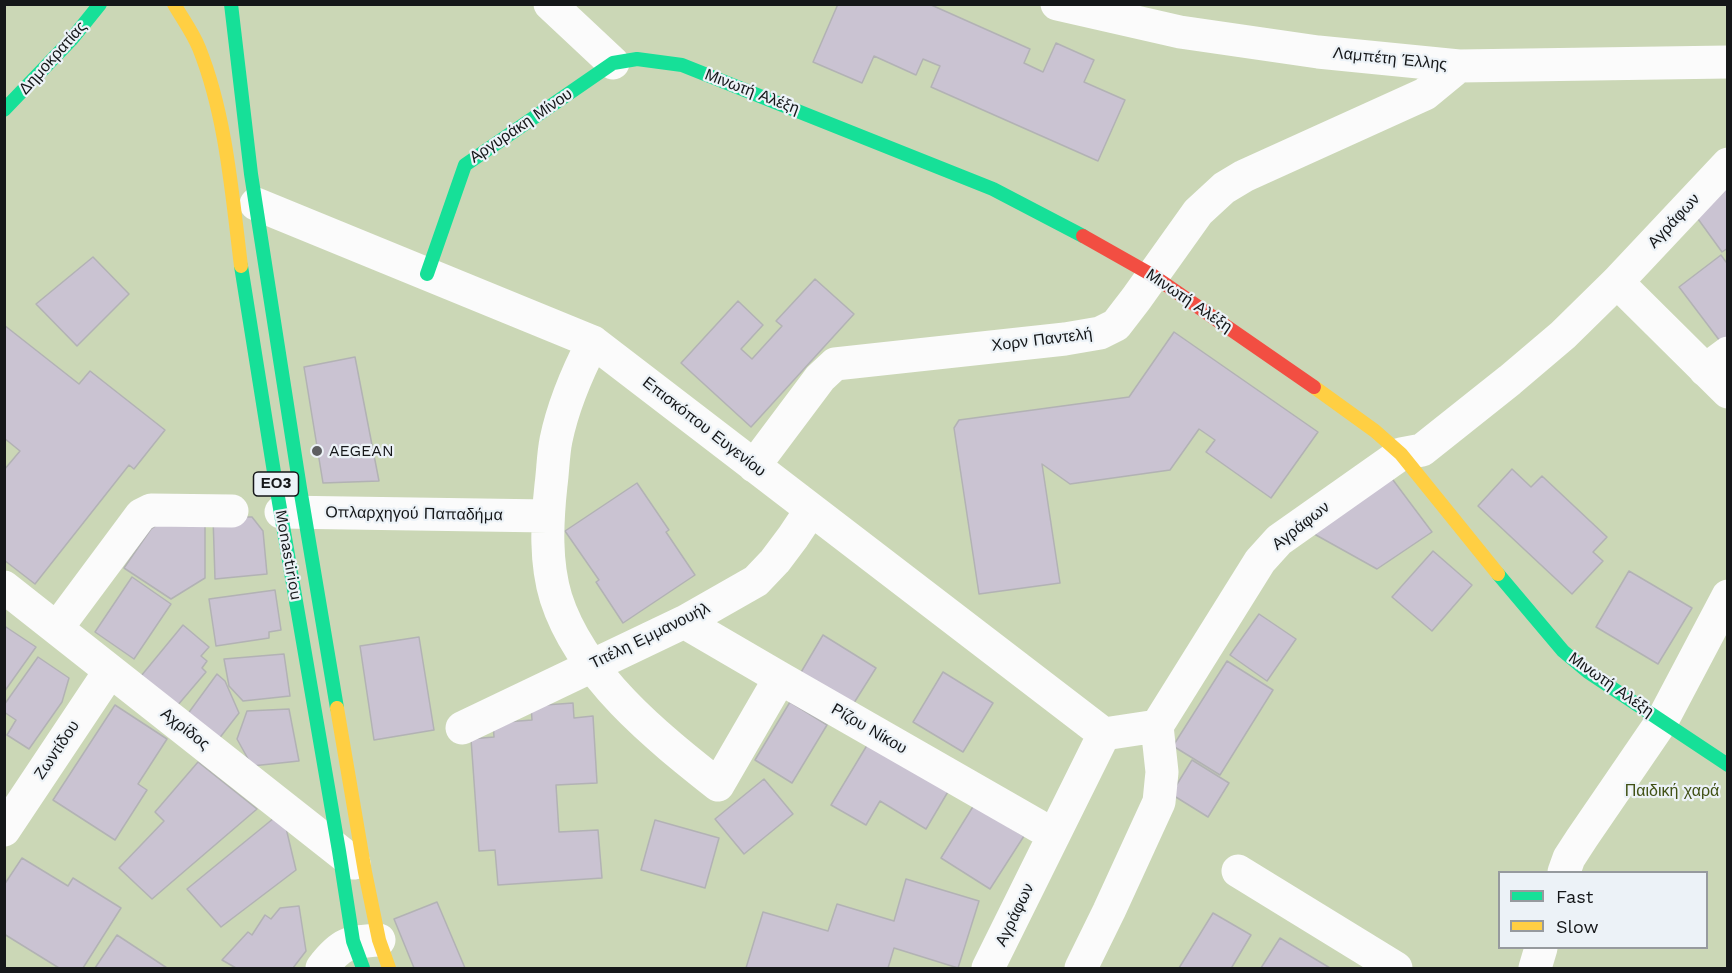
<!DOCTYPE html>
<html>
<head>
<meta charset="utf-8">
<style>
	body { margin:0 }
	#map { position:relative; width:1732px; height:973px; overflow:hidden; background:#e2e4e7; font-family:"Work Sans",sans-serif }
	canvas { display:block }
	.frame { position:absolute; inset:0; border:6px solid #151719; pointer-events:none }
	.legend { position:absolute; left:1498px; top:871px; width:210px; height:78px; box-sizing:border-box; background:#ecf2f7; border:2px solid #969a9e; margin:0; padding:8px 10px; list-style:none; font-size:18px; color:#151719 }
	.legend li { display:flex; align-items:center; gap:12px; height:30px }
	.legend b { width:30px; border:2px solid #969a9e }
</style>
</head>
<body>
<div id="map">
<canvas width="1732" height="973"></canvas>
<div class="frame"></div>
<ul class="legend">
<li><b style="height:8px;background:#16e098"></b>Fast</li>
<li><b style="height:8px;background:#ffcf43"></b>Slow</li>
</ul>
</div>
<script>
const g = document.querySelector('canvas').getContext('2d');
g.lineJoin = 'round';
function fillPath(path, color) {
  g.fillStyle = color;
  g.fill(path, 'evenodd');
}
function stroke(path, color, width, dash) {
  g.strokeStyle = color;
  g.lineWidth = width;
  g.lineCap = dash ? 'butt' : 'round';
  g.setLineDash(dash || []);
  g.stroke(path);
}
function label(font, color, halo, rows, align = 'center') {
  g.font = font + ' "Work Sans",sans-serif';
  g.lineWidth = 4.5;
  g.setLineDash([]);
  g.textBaseline = 'middle';
  g.strokeStyle = halo;
  g.fillStyle = color;
  for (const [text, x, y, turn = 0] of rows) {
    g.save();
    g.translate(x, y);
    g.rotate((+turn || 0) * Math.PI / 180);
    g.textAlign = isNaN(turn) ? turn : align;
    if (halo) g.strokeText(text, 0, 0);
    g.fillText(text, 0, 0);
    g.restore();
  }
}
fillPath(new Path2D(`
	M 5,5 L 1727,5 L 1727,968 L 5,968 ZM 1500,872 L 1706,872 L 1706,948 L 1500,948 Z`), '#cbd7b6');
const building = new Path2D(`
	M 838,4 L 929,4 L 1030,49 L 1024,63 L 1043,72 L 1056,43 L 1094,60 L 1084,82 L 1125,100 L 1098,161 L 931,87 L 940,66 L 923,59 L 916,75 L 874,56 L 862,83 L 813,62 Z
	M 1728,187 L 1728,248 L 1722,252 L 1693,212 Z
	M 1721,255 L 1726,262 L 1728,261 L 1728,342 L 1723,345 L 1679,287 Z
	M 93,257 L 129,294 L 77,346 L 36,304 Z
	M 815,279 L 854,314 L 751,427 L 681,363 L 738,301 L 763,325 L 741,349 L 752,359 L 782,326 L 776,321 Z
	M 4,325 L 79,384 L 90,371 L 165,430 L 134,469 L 129,465 L 35,584 L 4,560 L 4,470 L 20,451 L 4,438 Z
	M 1174,332 L 1318,432 L 1271,498 L 1206,452 L 1215,440 L 1199,429 L 1170,470 L 1070,484 L 1042,464 L 1060,583 L 979,594 L 954,428 L 959,420 L 1129,397 Z
	M 355,357 L 379,481 L 323,483 L 304,367 Z
	M 1512,469 L 1531,487 L 1542,476 L 1607,537 L 1593,552 L 1603,561 L 1572,594 L 1478,506 Z
	M 1387,472 L 1432,532 L 1377,569 L 1307,530 Z
	M 637,483 L 669,530 L 666,532 L 695,575 L 623,623 L 596,582 L 599,580 L 565,531 Z
	M 213,517 L 252,517 L 263,531 L 267,574 L 215,579 Z
	M 157,525 L 205,526 L 205,578 L 171,599 L 124,568 L 151,529 Z
	M 1433,551 L 1472,585 L 1432,631 L 1392,597 Z
	M 1629,571 L 1692,608 L 1658,664 L 1596,627 Z
	M 132,577 L 171,604 L 134,659 L 95,632 Z
	M 275,590 L 281,630 L 269,632 L 269,638 L 216,646 L 209,599 Z
	M 1259,614 L 1296,639 L 1267,681 L 1230,655 Z
	M 183,625 L 209,647 L 201,656 L 207,661 L 202,668 L 206,672 L 177,706 L 141,676 Z
	M 6,627 L 36,647 L 4,692 L 4,631 Z
	M 823,635 L 876,668 L 852,706 L 800,674 Z
	M 419,637 L 434,730 L 374,740 L 360,646 Z
	M 284,654 L 290,696 L 243,701 L 229,686 L 224,659 Z
	M 38,657 L 69,678 L 62,702 L 29,749 L 7,735 L 16,720 L 4,712 L 4,705 Z
	M 1227,661 L 1273,690 L 1220,775 L 1173,746 Z
	M 943,672 L 993,703 L 963,752 L 913,722 Z
	M 217,674 L 225,681 L 239,713 L 218,740 L 187,715 Z
	M 790,702 L 827,725 L 792,783 L 755,760 Z
	M 573,703 L 574,718 L 593,716 L 597,783 L 556,785 L 559,832 L 598,830 L 602,878 L 498,885 L 495,850 L 479,851 L 471,739 L 494,737 L 493,723 L 532,720 L 531,706 Z
	M 115,705 L 167,739 L 138,784 L 147,790 L 115,840 L 53,800 Z
	M 289,709 L 299,761 L 252,766 L 237,739 L 247,711 Z
	M 869,742 L 949,790 L 926,829 L 880,801 L 866,825 L 831,805 Z
	M 1192,760 L 1229,783 L 1208,817 L 1171,794 Z
	M 198,762 L 257,809 L 152,899 L 119,868 L 164,821 L 155,812 Z
	M 764,779 L 793,814 L 744,854 L 715,819 Z
	M 974,805 L 1024,836 L 990,889 L 941,858 Z
	M 274,818 L 286,828 L 296,870 L 221,927 L 187,889 Z
	M 655,820 L 719,838 L 705,888 L 641,870 Z
	M 22,858 L 68,886 L 73,878 L 121,908 L 83,968 L 59,968 L 4,934 L 4,885 Z
	M 906,879 L 979,901 L 958,968 L 894,948 L 888,968 L 746,968 L 763,912 L 828,931 L 837,904 L 894,921 Z
	M 437,902 L 465,968 L 414,968 L 394,919 Z
	M 299,906 L 306,951 L 293,968 L 236,968 L 222,960 L 248,932 L 252,935 L 265,915 L 271,919 L 280,908 Z
	M 1213,913 L 1251,935 L 1232,967 L 1235,968 L 1179,968 Z
	M 117,935 L 167,968 L 95,968 Z
	M 1280,938 L 1330,968 L 1261,968 Z`);
fillPath(building, '#cac3d2');
stroke(building, '#b2b2b4', 1.5);
stroke(new Path2D(`
	M 550,4 L 613,63
	M 1057,4 L 1180,32 L 1318,52 L 1459,66 L 1728,62
	M 256,204 L 593,342 L 1104,734
	M 1617,282 L 1728,392
	M 593,342 C 577,373 563,406 556,440 C 553,455 553,470 551,485 C 547,522 545,562 556,598 C 581,676 656,736 718,785 L 780,678
	M 1705,370 L 1728,353
	M 754,466 L 820,378 L 835,364 L 1065,339 L 1100,333 L 1116,325 L 1136,299 L 1198,212 L 1224,188 L 1244,176 L 1425,94 L 1459,66
	M 281,512 L 548,516
	M 4,587 L 354,863
	M 684,622 L 780,678 L 1054,835
	M 57,628 L 141,515 L 151,510 L 232,511
	M 462,728 L 684,622 L 756,581 L 775,561 L 793,537 L 811,510
	M 4,830 L 110,671
	M 1238,871 L 1396,968
	M 1564,872 L 1569,858 L 1582,838 L 1662,721 L 1728,596
	M 322,968 C 341,943 348,942 379,940
	M 988,968 L 1104,734 L 1157,726 L 1260,561 L 1279,540 L 1401,454 L 1422,450 L 1510,380 L 1563,335 L 1617,282 L 1728,164
	M 1081,968 L 1109,911 L 1159,802 L 1162,772 L 1157,726
	M 1535,968 L 1541,948`), '#fbfbfb', 33);
stroke(new Path2D(`
	M 231,4 L 251,174 L 300,488 L 337,708
	M 4,110 L 71,40 L 100,4
	M 241,266 L 277,491 L 339,851 L 353,941 L 363,968
	M 427,274 L 465,165 L 613,63 L 637,59 L 682,65 L 993,189 L 1083,236
	M 1498,574 L 1563,651 L 1588,672 L 1728,765`), '#16e098', 14);
stroke(new Path2D(`
	M 174,4 C 182,18 193,33 199,48 C 226,115 232,194 241,266
	M 1314,387 L 1375,431 L 1401,454 L 1498,574
	M 337,708 L 365,872 L 379,940 L 389,968`), '#ffcf43', 14);
stroke(new Path2D(`
	M 1083,236 L 1152,275 L 1314,387`), '#f24e42', 14);
for (const [x, y, r, color] of [
	[317,451,6,"#5d5f61"]
]) {
  const dot = new Path2D();
  dot.arc(x, y, r, 0, 2 * Math.PI);
  g.fillStyle = color;
  g.fill(dot);
  stroke(dot, '#ecf2f7', 2);
}
for (const [x, y, w] of [
	[276,484,45]
]) {
  const box = new Path2D();
  box.roundRect(x - w / 2, y - 12, w, 24, 4.5);
  g.fillStyle = '#ecf2f7';
  g.fill(box);
  stroke(box, '#151719', 1.5);
}
label('bold 15px', '#151719', null, [
	["ΕΟ3",276,484]
]);
label('16px', '#151719', '#ecf2f7', [
	["Δημοκρατίας",53,58,-48],
	["Λαμπέτη Έλλης",1390,59,6],
	["Μινωτή Αλέξη",752,92,21],
	["Αργυράκη Μίνου",521,126,-34],
	["Αγράφων",1674,221,-47],
	["Μινωτή Αλέξη",1189,301,34],
	["Χορν Παντελή",1042,340,-7],
	["Επισκόπου Ευγενίου",704,427,38],
	["Οπλαρχηγού Παπαδήμα",414,514,1],
	["Αγράφων",1301,526,-38],
	["Monastiriou",288,555,80],
	["Τιτέλη Εμμανουήλ",650,636,-26],
	["Μινωτή Αλέξη",1611,685,35],
	["Αχρίδος",185,729,38],
	["Ρίζου Νίκου",869,729,30],
	["Ζωντίδου",57,750,-56],
	["Αγράφων",1015,915,-64]
]);
label('16px', '#151719', '#ecf2f7', [
	["AEGEAN",329,451]
], 'left');
label('16px', '#415115', '#ecf2f7', [
	["Παιδική χαρά",1672,791]
]);
</script>
</body>
</html>
